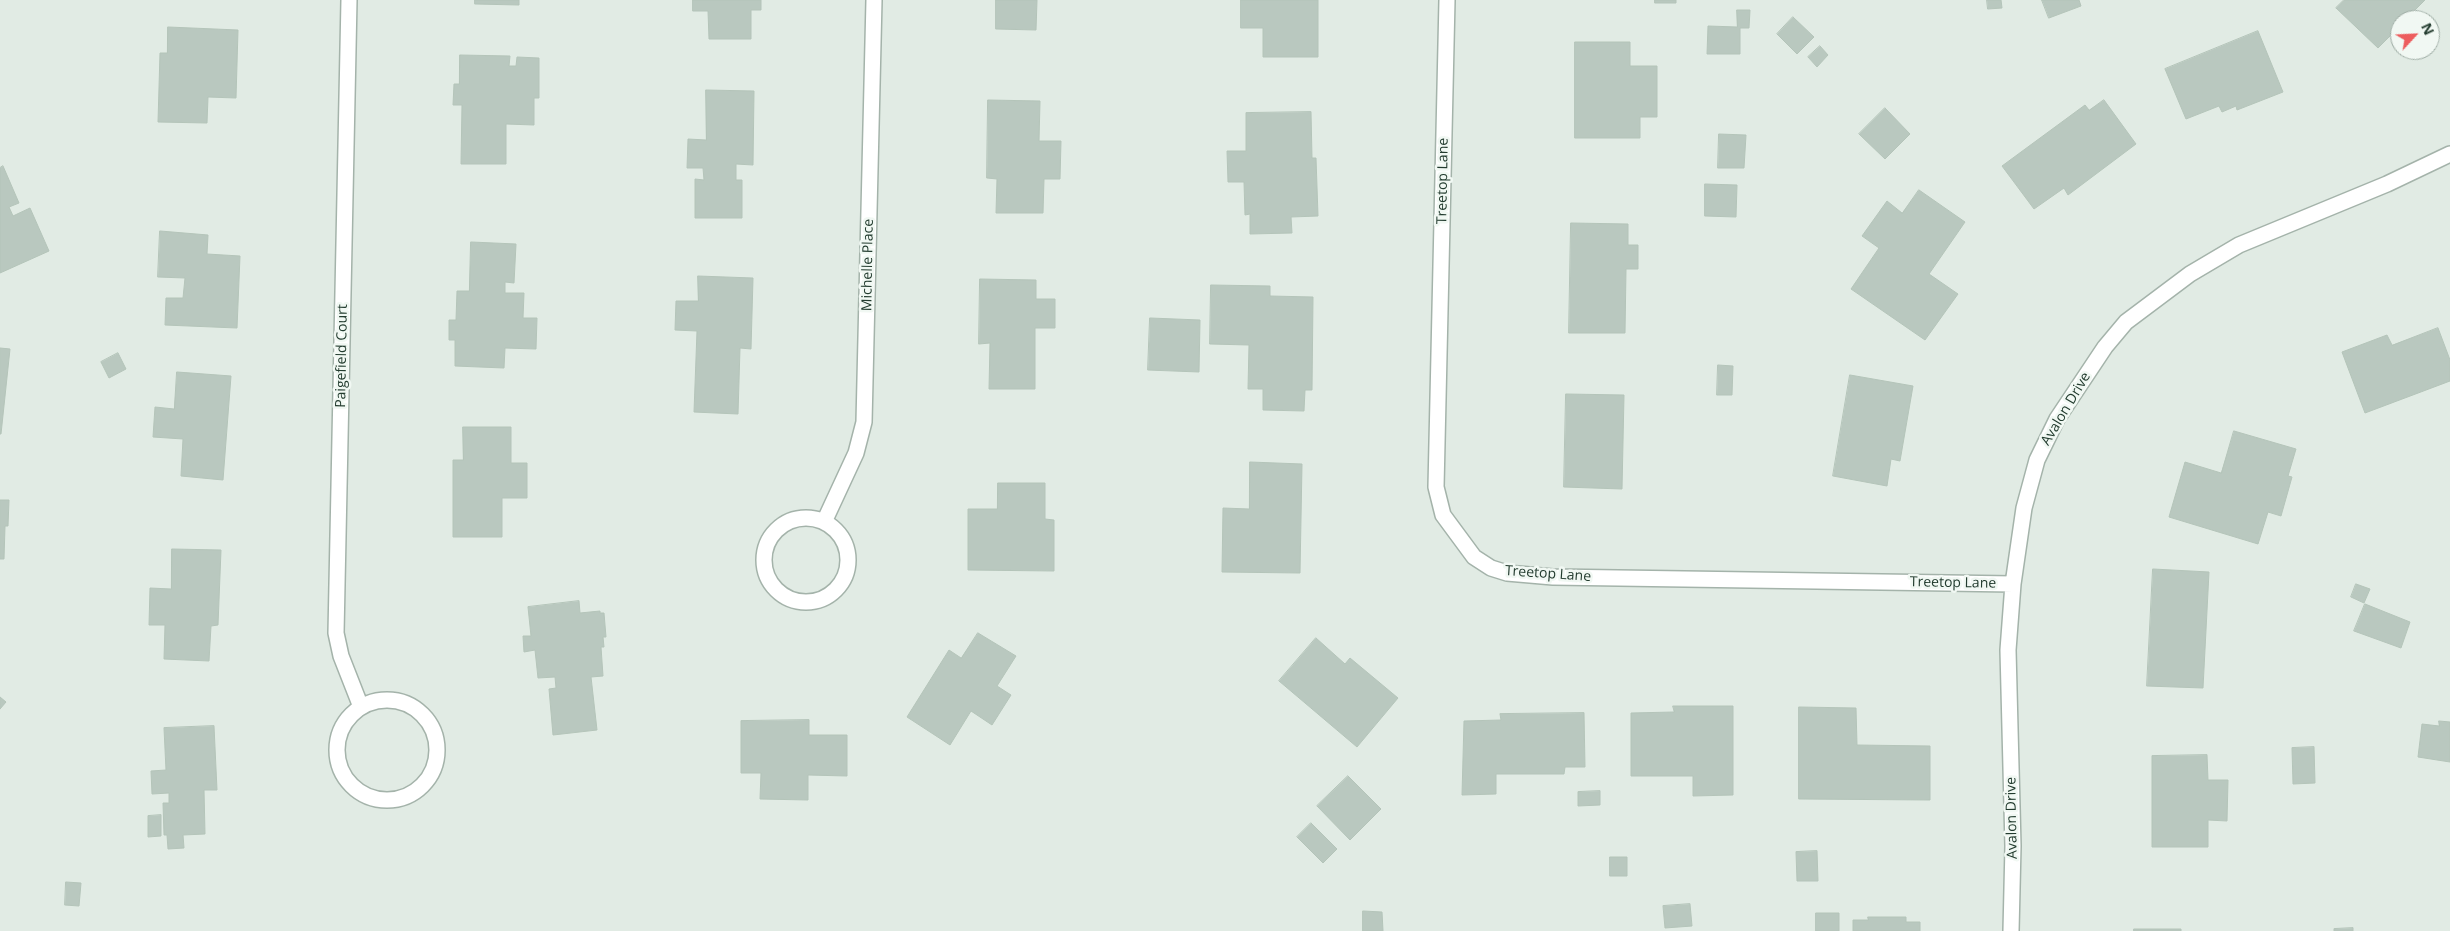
<!DOCTYPE html>
<html>
<head>
<meta charset="utf-8">
<style>
	body { margin:0 }
	#map { position:relative; width:2450px; height:931px; overflow:hidden; background:#e1ebe4; font-family:"Open Sans",sans-serif }
	canvas { display:block }
	.north { position:absolute; left:2390px; top:10px; width:50px; height:50px; box-sizing:border-box; background:#f1f8f3; border:1px solid #9eaca4; border-radius:50%; rotate:65deg; font-size:14px; font-weight:700; line-height:20px; text-align:center; color:#223b2e }
	.north::after { content:''; display:block; margin:auto; width:18px; height:22px; background:#ed5d5e; clip-path:polygon(50% 0,100% 100%,50% 72%,0 100%) }
</style>
</head>
<body>
<div id="map">
<canvas width="2450" height="931"></canvas>
<div class="north">N</div>
</div>
<script>
const g = document.querySelector('canvas').getContext('2d');
g.lineJoin = 'round';
function fillPath(path, color) {
  g.fillStyle = color;
  g.fill(path, 'evenodd');
}
function stroke(path, color, width, dash) {
  g.strokeStyle = color;
  g.lineWidth = width;
  g.lineCap = dash ? 'butt' : 'round';
  g.setLineDash(dash || []);
  g.stroke(path);
}
function label(font, color, halo, rows, align = 'center') {
  g.font = font + ' "Open Sans",sans-serif';
  g.lineWidth = 5;
  g.setLineDash([]);
  g.textBaseline = 'middle';
  g.strokeStyle = halo;
  g.fillStyle = color;
  for (const [text, x, y, turn = 0] of rows) {
    g.save();
    g.translate(x, y);
    g.rotate((+turn || 0) * Math.PI / 180);
    g.textAlign = isNaN(turn) ? turn : align;
    if (halo) g.strokeText(text, 0, 0);
    g.fillText(text, 0, 0);
    g.restore();
  }
}
const building = new Path2D(`
	M 475,0 L 519,0 L 519,5 L 475,4 Z
	M 693,0 L 761,0 L 761,10 L 751,10 L 751,39 L 709,39 L 708,11 L 693,11 Z
	M 996,0 L 1037,0 L 1036,30 L 996,29 Z
	M 1241,0 L 1318,0 L 1318,57 L 1263,57 L 1263,28 L 1241,28 Z
	M 1655,0 L 1676,0 L 1676,3 L 1655,3 Z
	M 1987,0 L 2001,0 L 2002,8 L 1988,9 Z
	M 2042,0 L 2079,0 L 2081,6 L 2049,18 Z
	M 2344,0 L 2425,0 L 2405,20 L 2400,20 L 2400,26 L 2378,48 L 2336,8 Z
	M 1737,10 L 1750,10 L 1749,28 L 1740,28 L 1740,54 L 1707,54 L 1708,26 L 1737,27 Z
	M 1793,17 L 1814,37 L 1797,54 L 1777,34 Z
	M 168,27 L 238,30 L 236,98 L 208,97 L 207,123 L 158,122 L 160,53 L 167,53 Z
	M 2258,31 L 2283,92 L 2237,110 L 2236,106 L 2222,112 L 2219,106 L 2186,119 L 2165,69 Z
	M 1575,42 L 1630,42 L 1630,66 L 1657,66 L 1657,117 L 1640,117 L 1640,138 L 1575,138 Z
	M 1820,46 L 1828,55 L 1817,67 L 1808,57 Z
	M 460,55 L 510,56 L 509,66 L 516,66 L 517,57 L 539,58 L 539,98 L 534,98 L 534,125 L 506,124 L 506,164 L 461,164 L 462,105 L 453,105 L 454,84 L 459,84 Z
	M 706,90 L 754,91 L 753,165 L 736,164 L 736,180 L 742,180 L 742,218 L 695,218 L 695,179 L 704,180 L 703,168 L 687,168 L 688,139 L 706,140 Z
	M 988,100 L 1040,101 L 1039,141 L 1061,141 L 1060,179 L 1044,179 L 1043,213 L 996,213 L 997,179 L 987,178 Z
	M 2104,100 L 2136,144 L 2068,195 L 2064,188 L 2034,209 L 2002,166 L 2085,105 L 2089,110 Z
	M 1885,108 L 1910,134 L 1885,159 L 1859,134 Z
	M 1311,112 L 1312,158 L 1316,158 L 1318,216 L 1291,217 L 1292,233 L 1250,234 L 1250,214 L 1245,215 L 1244,182 L 1228,182 L 1227,151 L 1246,151 L 1246,113 Z
	M 1719,134 L 1746,135 L 1744,168 L 1718,168 Z
	M 3,166 L 19,203 L 9,207 L 13,216 L 30,208 L 49,251 L 0,273 L 0,168 Z
	M 1705,184 L 1737,185 L 1736,217 L 1705,216 Z
	M 1919,190 L 1965,222 L 1929,274 L 1958,294 L 1925,340 L 1851,289 L 1879,248 L 1862,236 L 1887,201 L 1902,213 Z
	M 1571,223 L 1628,224 L 1628,245 L 1638,245 L 1638,269 L 1626,269 L 1625,333 L 1569,333 Z
	M 160,231 L 208,235 L 207,254 L 240,256 L 237,328 L 165,325 L 166,298 L 183,298 L 185,278 L 158,277 Z
	M 471,242 L 516,244 L 514,283 L 505,282 L 505,293 L 524,293 L 523,318 L 537,318 L 536,349 L 505,348 L 504,368 L 455,366 L 455,340 L 449,340 L 449,320 L 456,320 L 457,291 L 469,291 Z
	M 698,276 L 753,278 L 751,349 L 740,348 L 738,414 L 694,412 L 697,331 L 675,330 L 676,301 L 698,301 Z
	M 980,279 L 1036,280 L 1036,299 L 1055,299 L 1055,328 L 1035,328 L 1035,389 L 989,389 L 990,343 L 979,344 Z
	M 1211,285 L 1270,286 L 1270,296 L 1313,297 L 1312,390 L 1305,390 L 1304,411 L 1263,410 L 1263,389 L 1248,389 L 1249,345 L 1210,344 Z
	M 1150,318 L 1200,320 L 1199,372 L 1148,370 Z
	M 2438,328 L 2450,360 L 2450,381 L 2365,413 L 2342,352 L 2387,335 L 2392,345 Z
	M 0,348 L 10,349 L 1,434 L 0,434 Z
	M 118,353 L 126,369 L 109,378 L 101,362 Z
	M 1718,365 L 1733,366 L 1732,395 L 1717,395 Z
	M 177,372 L 231,376 L 223,480 L 181,476 L 183,439 L 153,437 L 155,407 L 174,409 Z
	M 1850,375 L 1913,386 L 1900,461 L 1891,459 L 1887,486 L 1833,476 Z
	M 1566,394 L 1624,395 L 1622,489 L 1564,487 Z
	M 463,427 L 511,427 L 511,463 L 527,463 L 527,498 L 502,498 L 502,537 L 453,537 L 453,460 L 463,460 Z
	M 2234,431 L 2296,449 L 2288,476 L 2292,477 L 2281,516 L 2268,512 L 2258,544 L 2169,517 L 2185,462 L 2221,473 Z
	M 1250,462 L 1302,464 L 1300,573 L 1222,572 L 1223,508 L 1249,509 Z
	M 998,483 L 1045,483 L 1045,519 L 1054,520 L 1054,571 L 968,570 L 968,509 L 997,509 Z
	M 0,500 L 9,500 L 8,526 L 5,526 L 4,559 L 0,559 Z
	M 172,549 L 221,550 L 218,625 L 211,626 L 209,661 L 164,659 L 165,625 L 149,625 L 150,588 L 171,589 Z
	M 2153,569 L 2209,572 L 2203,688 L 2147,686 Z
	M 2356,584 L 2370,589 L 2364,603 L 2351,597 Z
	M 579,601 L 580,613 L 600,611 L 600,613 L 604,613 L 606,637 L 603,637 L 604,647 L 601,647 L 603,676 L 591,677 L 597,730 L 553,735 L 549,689 L 556,688 L 555,677 L 538,678 L 535,650 L 524,652 L 523,636 L 531,636 L 528,607 Z
	M 2365,604 L 2410,622 L 2401,648 L 2354,631 Z
	M 978,633 L 1016,656 L 997,686 L 1011,695 L 992,725 L 971,711 L 950,745 L 907,717 L 949,650 L 961,658 Z
	M 1316,638 L 1345,664 L 1350,658 L 1398,698 L 1357,747 L 1279,681 Z
	M 0,697 L 6,702 L 0,709 Z
	M 1673,706 L 1733,706 L 1733,795 L 1693,796 L 1693,776 L 1631,776 L 1631,713 L 1674,712 Z
	M 1799,707 L 1856,708 L 1857,745 L 1930,746 L 1930,800 L 1799,799 Z
	M 1584,713 L 1585,767 L 1565,767 L 1564,774 L 1496,774 L 1496,794 L 1462,795 L 1464,721 L 1501,720 L 1500,714 Z
	M 809,720 L 809,735 L 847,735 L 847,776 L 808,775 L 808,800 L 760,799 L 761,773 L 741,773 L 741,721 Z
	M 2439,721 L 2450,722 L 2450,762 L 2418,757 L 2422,724 L 2439,726 Z
	M 214,726 L 217,790 L 204,790 L 205,834 L 183,835 L 184,848 L 168,849 L 167,835 L 164,835 L 163,803 L 169,803 L 169,793 L 152,794 L 151,771 L 166,770 L 164,728 Z
	M 2314,747 L 2315,783 L 2293,784 L 2292,748 Z
	M 2207,755 L 2208,780 L 2228,780 L 2227,821 L 2208,820 L 2208,847 L 2152,847 L 2152,756 Z
	M 1348,776 L 1381,809 L 1350,840 L 1317,806 Z
	M 1600,791 L 1600,805 L 1578,806 L 1578,792 Z
	M 161,815 L 161,836 L 148,837 L 148,816 Z
	M 1311,823 L 1337,849 L 1323,863 L 1297,837 Z
	M 1817,851 L 1818,881 L 1797,881 L 1796,852 Z
	M 1610,857 L 1627,857 L 1627,876 L 1610,876 Z
	M 66,882 L 81,883 L 79,906 L 65,905 Z
	M 1690,904 L 1692,926 L 1665,928 L 1663,906 Z
	M 1363,911 L 1382,912 L 1383,931 L 1363,931 Z
	M 1816,913 L 1839,913 L 1839,931 L 1816,931 Z
	M 1868,917 L 1906,917 L 1906,922 L 1920,922 L 1920,931 L 1853,931 L 1853,920 L 1868,920 Z
	M 2353,928 L 2353,931 L 2334,931 L 2334,929 Z
	M 2134,929 L 2181,929 L 2181,931 L 2134,931 Z`);
fillPath(building, '#b9c8bf');
stroke(building, '#b4c4b9', 1);
const minor = new Path2D(`
	M 349,0 L 336,633 L 341,656 L 361,707
	M 1447,0 L 1436,487 L 1443,515 L 1474,557 L 1491,568 L 1507,573 L 1553,577 L 2013,584
	M764 560a42 42 0 1 1 84 0a42 42 0 1 1-84 0Z
	M 824,522 L 856,453 L 864,422 L 874,0
	M337 750a50 50 0 1 1 100 0a50 50 0 1 1-100 0Z
	M 2011,931 L 2013,846 L 2008,650 L 2013,584 L 2024,508 L 2037,460 L 2057,419 L 2105,347 L 2126,322 L 2190,274 L 2239,245 L 2387,184 L 2450,154`);
stroke(minor, '#a4b3aa', 18);
stroke(minor, '#fff', 15);
label('14px', '#223b2e', '#f1f8f3', [
	["Treetop Lane",1443,181,-89],
	["Michelle Place",868,265,-89],
	["Paigefield Court",342,356,-89],
	["Avalon Drive",2066,409,-59],
	["Treetop Lane",1548,574,4],
	["Treetop Lane",1953,583,1],
	["Avalon Drive",2012,818,-91]
]);
</script>
</body>
</html>
